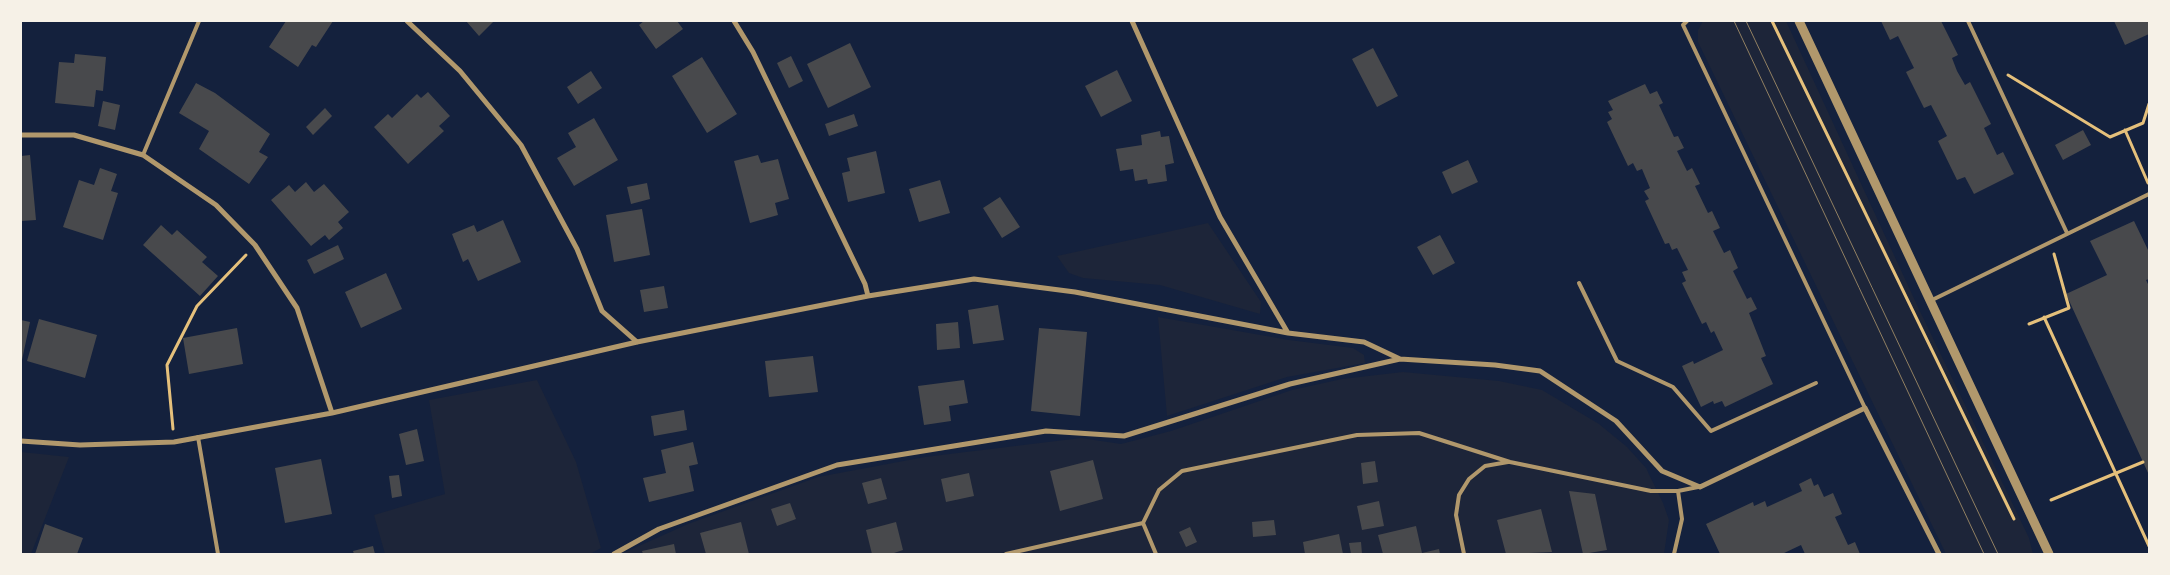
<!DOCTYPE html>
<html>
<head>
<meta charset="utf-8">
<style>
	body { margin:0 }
	#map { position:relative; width:2170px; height:575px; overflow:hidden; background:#14213d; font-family:Arial,sans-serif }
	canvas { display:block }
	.frame { position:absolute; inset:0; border:22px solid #f6f1e7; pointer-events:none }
</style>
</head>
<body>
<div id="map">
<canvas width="2170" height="575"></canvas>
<div class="frame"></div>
</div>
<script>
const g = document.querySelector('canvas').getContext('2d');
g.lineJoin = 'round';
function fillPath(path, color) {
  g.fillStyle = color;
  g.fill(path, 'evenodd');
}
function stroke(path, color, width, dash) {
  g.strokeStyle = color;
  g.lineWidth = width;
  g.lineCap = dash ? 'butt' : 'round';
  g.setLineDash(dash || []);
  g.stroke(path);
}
fillPath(new Path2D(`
	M 1703,21 L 1786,21 L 1917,305 L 2029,538 L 2033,554 L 1946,554 L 1698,42 L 1698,30 Z
	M 1208,223 L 1261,302 L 1260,314 L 1160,285 L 1083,278 L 1069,273 L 1057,256 Z
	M 1158,317 L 1289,340 L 1353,348 L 1364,355 L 1365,363 L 1287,377 L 1167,416 Z
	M 1403,372 L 1499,381 L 1542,390 L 1599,424 L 1627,447 L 1646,468 L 1663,503 L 1669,520 L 1664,554 L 621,554 L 688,524 L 818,477 L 925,457 L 1081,438 L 1121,444 L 1171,431 L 1292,390 L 1342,379 Z
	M 537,380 L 576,462 L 601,548 L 590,554 L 385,554 L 374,515 L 445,494 L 429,400 Z
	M 21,452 L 69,457 L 31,554 L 21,554 Z`), '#1d2539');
fillPath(new Path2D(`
	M 286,21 L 333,21 L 316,47 L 312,45 L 298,67 L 269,47 Z
	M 466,21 L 494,21 L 479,36 Z
	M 644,21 L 677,21 L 683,29 L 656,49 L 639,25 Z
	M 1881,21 L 1941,21 L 1958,55 L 1952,58 L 1957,71 L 1965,85 L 1970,82 L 1991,124 L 1984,128 L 1997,155 L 2003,152 L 2014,174 L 1974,194 L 1965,177 L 1957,180 L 1938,141 L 1947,136 L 1931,105 L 1924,108 L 1906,72 L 1914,68 L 1898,36 L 1890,40 Z
	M 2114,21 L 2149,21 L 2149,34 L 2125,45 Z
	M 850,43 L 871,87 L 828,108 L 807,64 Z
	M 1373,48 L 1398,96 L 1377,107 L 1352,59 Z
	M 75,54 L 106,57 L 103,91 L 96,90 L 94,107 L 55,103 L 59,62 L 74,63 Z
	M 791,56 L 803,81 L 789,88 L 777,63 Z
	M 702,57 L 737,114 L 707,133 L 672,76 Z
	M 1117,70 L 1132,101 L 1101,117 L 1085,86 Z
	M 591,71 L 602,88 L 578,104 L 567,87 Z
	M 196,83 L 215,93 L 270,134 L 259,152 L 268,157 L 249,184 L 199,149 L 209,131 L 179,113 Z
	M 1645,84 L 1650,94 L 1657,91 L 1663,103 L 1659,105 L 1674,137 L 1678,136 L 1684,148 L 1677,151 L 1687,171 L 1692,168 L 1700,184 L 1695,186 L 1708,213 L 1712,211 L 1720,228 L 1713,231 L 1724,253 L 1730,250 L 1738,268 L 1733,271 L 1747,299 L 1751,297 L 1757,309 L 1749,313 L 1766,356 L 1761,358 L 1773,384 L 1725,407 L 1722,401 L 1714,404 L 1713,401 L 1701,407 L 1682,366 L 1693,361 L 1694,364 L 1723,350 L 1714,331 L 1711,333 L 1706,322 L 1702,324 L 1682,283 L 1686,281 L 1682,272 L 1688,270 L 1677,248 L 1672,250 L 1669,243 L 1665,244 L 1645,201 L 1649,199 L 1644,191 L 1650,188 L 1642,169 L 1637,171 L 1633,163 L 1628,166 L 1607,122 L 1612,119 L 1608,112 L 1613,110 L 1608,101 Z
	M 428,92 L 450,116 L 439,126 L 444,131 L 408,164 L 374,127 L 388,114 L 392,118 L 417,94 L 421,98 Z
	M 103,101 L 120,105 L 115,130 L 98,126 Z
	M 325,108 L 332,116 L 313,135 L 306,127 Z
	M 854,114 L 858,126 L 829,136 L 825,124 Z
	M 594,118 L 618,160 L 574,186 L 557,158 L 576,147 L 568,133 Z
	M 2083,130 L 2091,145 L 2063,160 L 2055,145 Z
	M 1160,131 L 1161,137 L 1169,136 L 1174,163 L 1165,165 L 1167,181 L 1148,184 L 1147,179 L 1135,181 L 1133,169 L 1120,171 L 1116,149 L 1142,145 L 1141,135 Z
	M 876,151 L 885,193 L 848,202 L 842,173 L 850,171 L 847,158 Z
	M 30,155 L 36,220 L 21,221 L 21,156 Z
	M 758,155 L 761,163 L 778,159 L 789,199 L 775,203 L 778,215 L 750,223 L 734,161 Z
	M 1468,160 L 1478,182 L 1452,194 L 1442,172 Z
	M 100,168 L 117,174 L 111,191 L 118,193 L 103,240 L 63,227 L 79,180 L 94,185 Z
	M 940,180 L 950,213 L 919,222 L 909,189 Z
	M 306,182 L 314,192 L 324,184 L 349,212 L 338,222 L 343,228 L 329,240 L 325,235 L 311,246 L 271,200 L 289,185 L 295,192 Z
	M 647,183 L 650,199 L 631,204 L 627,187 Z
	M 1000,197 L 1020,227 L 1002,238 L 983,208 Z
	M 642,209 L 650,255 L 614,262 L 606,215 Z
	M 503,220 L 521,262 L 478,281 L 468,259 L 463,262 L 452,234 L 474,225 L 477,232 Z
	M 2134,221 L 2149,252 L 2149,279 L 2146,280 L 2149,286 L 2149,475 L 2066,294 L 2107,275 L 2090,241 Z
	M 161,225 L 172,235 L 177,230 L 207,257 L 202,262 L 218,276 L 200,296 L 143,245 Z
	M 1440,235 L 1455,263 L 1433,275 L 1417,247 Z
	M 338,245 L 344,259 L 314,274 L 307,260 Z
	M 386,273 L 402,309 L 361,328 L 345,292 Z
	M 664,286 L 668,308 L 644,312 L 640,290 Z
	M 998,305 L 1004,340 L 973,344 L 968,310 Z
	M 39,319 L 97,335 L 85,378 L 27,361 Z
	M 21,320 L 30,322 L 22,360 L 21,360 Z
	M 958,322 L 960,348 L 937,350 L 936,324 Z
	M 237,328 L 243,364 L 189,374 L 183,338 Z
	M 1039,328 L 1087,332 L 1080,416 L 1031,411 Z
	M 813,356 L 818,392 L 769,397 L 765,361 Z
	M 964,380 L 968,403 L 949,406 L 951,421 L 924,425 L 918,386 Z
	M 684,410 L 687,430 L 654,436 L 651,416 Z
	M 417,429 L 424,461 L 406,465 L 399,434 Z
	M 693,442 L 698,464 L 689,466 L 694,491 L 649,502 L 643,478 L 666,473 L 661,450 Z
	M 321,459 L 332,514 L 285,523 L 275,468 Z
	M 1093,460 L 1103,499 L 1060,511 L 1050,471 Z
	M 1375,461 L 1378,482 L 1363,484 L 1361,463 Z
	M 969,473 L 974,496 L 946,502 L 941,479 Z
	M 399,475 L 402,496 L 392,498 L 389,476 Z
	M 881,478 L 887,499 L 868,504 L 862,483 Z
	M 1811,478 L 1814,486 L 1818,484 L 1824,497 L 1833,493 L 1842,514 L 1835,517 L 1848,545 L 1855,542 L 1860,554 L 1805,554 L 1801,545 L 1782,554 L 1720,554 L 1706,524 L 1753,502 L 1754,506 L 1765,501 L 1767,507 L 1802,491 L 1799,484 Z
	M 1569,491 L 1595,494 L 1607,550 L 1583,554 Z
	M 1379,501 L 1384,526 L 1362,530 L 1357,506 Z
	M 790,503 L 796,519 L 777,526 L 771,509 Z
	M 1541,509 L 1552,552 L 1506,554 L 1497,520 Z
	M 1274,520 L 1276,535 L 1253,537 L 1252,522 Z
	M 741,522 L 749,554 L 706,554 L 700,533 Z
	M 896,522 L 903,550 L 891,554 L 872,554 L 866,530 Z
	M 45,524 L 83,538 L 77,554 L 35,554 Z
	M 1416,526 L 1422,553 L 1439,549 L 1440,554 L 1383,554 L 1378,535 Z
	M 1190,527 L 1197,542 L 1186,547 L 1179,532 Z
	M 1339,534 L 1343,554 L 1305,554 L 1303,542 Z
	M 1361,542 L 1362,554 L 1351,554 L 1349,543 Z
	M 674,544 L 676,554 L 643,554 L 642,551 Z
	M 373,546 L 375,554 L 354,554 L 353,551 Z`), '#48494c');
stroke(new Path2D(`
	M 1772,21 L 2014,519
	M 2008,75 L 2110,137 L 2143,123 L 2149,104
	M 2125,130 L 2148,183
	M 2044,317 L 2149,546
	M 2029,324 L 2069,308 L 2054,254
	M 173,429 L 167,365 L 197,306 L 246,255
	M 2051,500 L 2143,462`), '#e5c07b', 3);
stroke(new Path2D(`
	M 1687,21 L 1683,25 L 1865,408
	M 1968,21 L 2067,233
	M 143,155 L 199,21
	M 1579,283 L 1617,361 L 1673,387 L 1711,431 L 1816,383
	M 1930,301 L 2149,194
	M 198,437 L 218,554
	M 1143,523 L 1159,490 L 1182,471 L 1357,435 L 1419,433 L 1510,462 L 1651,491 L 1678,491 L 1698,487
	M 1143,523 L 1156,554
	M 1006,554 L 1143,523
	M 1464,554 L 1456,515 L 1459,495 L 1469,479 L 1485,466 L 1508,462
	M 1674,554 L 1682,519 L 1678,491`), '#b1986c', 4);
stroke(new Path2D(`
	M 407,21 L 460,71 L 521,145 L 577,249 L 602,311 L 637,342
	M 734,21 L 753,52 L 865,284 L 868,296
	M 1132,21 L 1220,217 L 1288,333
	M 21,135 L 74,135 L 143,155 L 216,205 L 255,245 L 297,308 L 332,413
	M 21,441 L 80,445 L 174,442 L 332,413 L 637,342 L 868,296 L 974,279 L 1075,292 L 1288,333 L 1364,342 L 1400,359
	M 614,554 L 659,529 L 837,465 L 1046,431 L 1124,436 L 1290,384 L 1400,359 L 1495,365 L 1540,371 L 1616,421 L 1662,471 L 1700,487 L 1865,408 L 1939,554`), '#b1986c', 5);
stroke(new Path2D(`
	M 1799,21 L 2049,554`), '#b1986c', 9);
stroke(new Path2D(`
	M 1734,21 L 1984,554
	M 1746,21 L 1998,554`), '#918062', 1);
</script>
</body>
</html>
